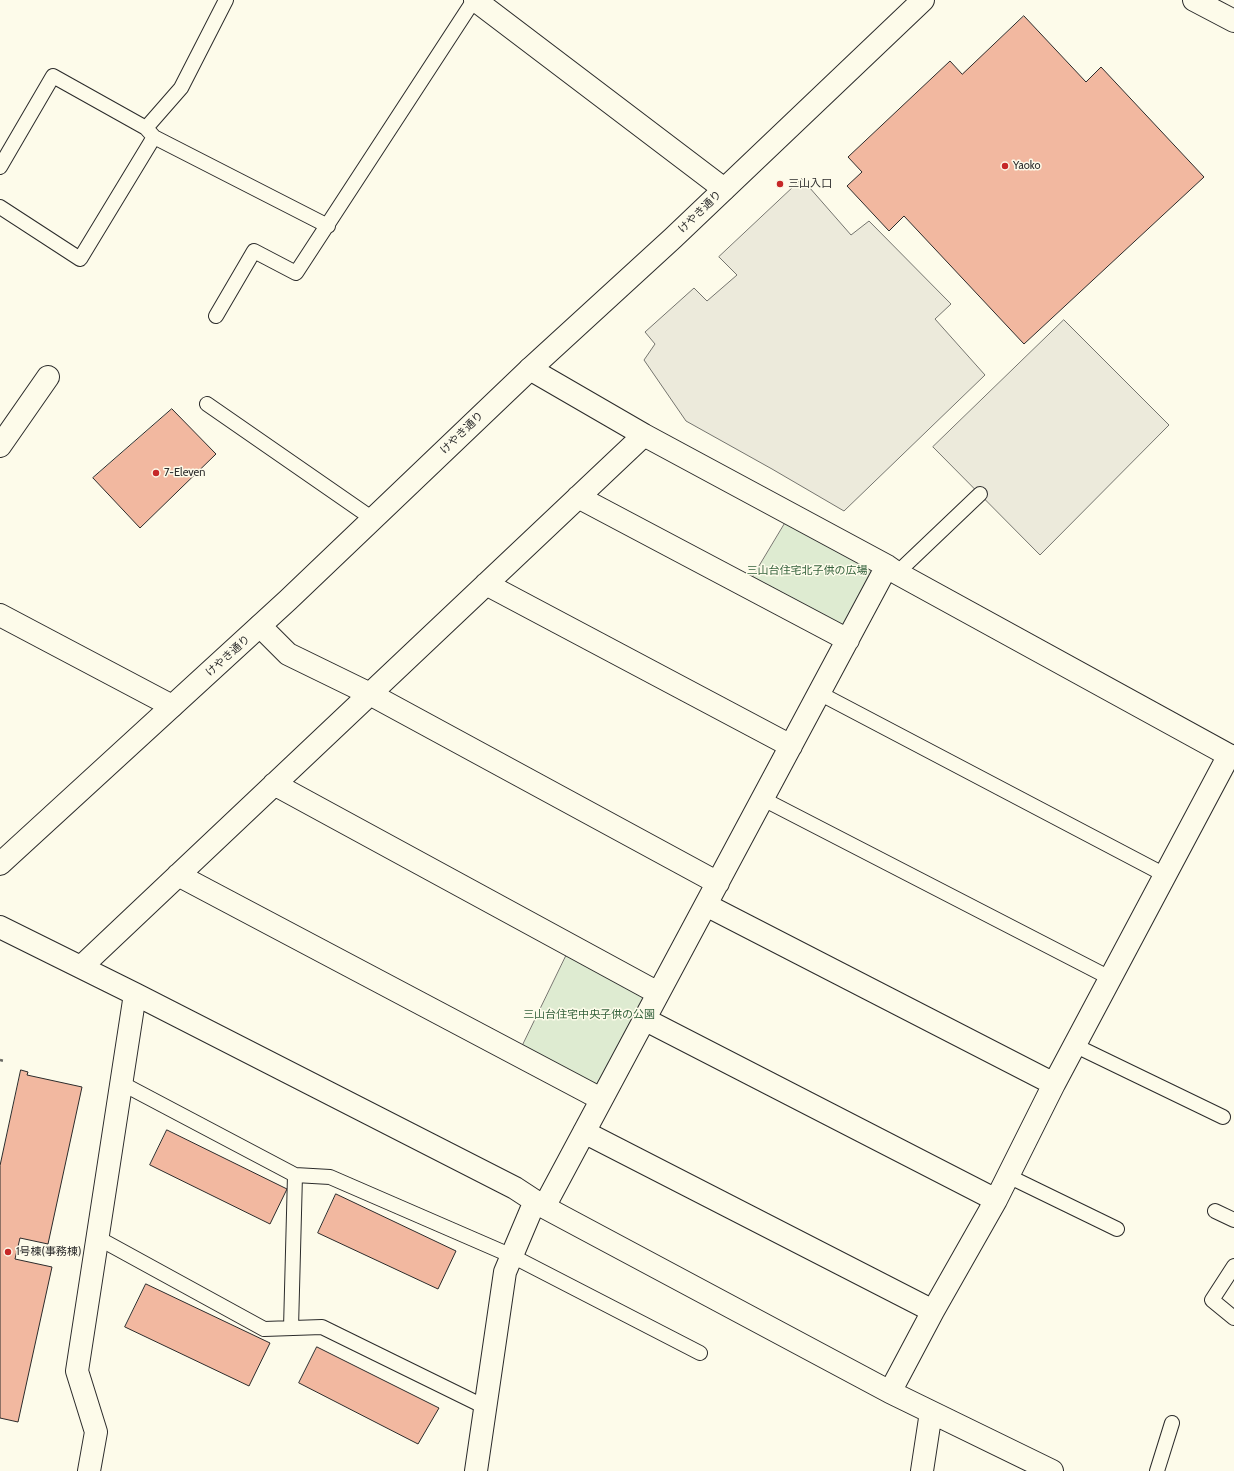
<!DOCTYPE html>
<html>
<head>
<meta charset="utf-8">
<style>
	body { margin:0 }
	canvas { display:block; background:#fdfbea }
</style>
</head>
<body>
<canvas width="1234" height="1471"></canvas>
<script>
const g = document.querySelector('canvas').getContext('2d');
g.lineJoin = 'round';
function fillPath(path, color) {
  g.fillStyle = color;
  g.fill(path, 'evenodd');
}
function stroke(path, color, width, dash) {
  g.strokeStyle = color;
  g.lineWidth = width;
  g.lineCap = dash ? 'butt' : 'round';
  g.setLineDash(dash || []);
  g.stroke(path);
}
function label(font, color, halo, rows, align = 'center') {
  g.font = font + ' Cabin,"Noto Sans JP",sans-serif';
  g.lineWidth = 3;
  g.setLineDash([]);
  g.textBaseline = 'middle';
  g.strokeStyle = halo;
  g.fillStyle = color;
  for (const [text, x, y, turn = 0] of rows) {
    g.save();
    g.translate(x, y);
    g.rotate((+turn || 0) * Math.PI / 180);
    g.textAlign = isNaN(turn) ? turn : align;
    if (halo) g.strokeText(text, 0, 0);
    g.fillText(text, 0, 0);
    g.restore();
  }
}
const green = new Path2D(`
	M 787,520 L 869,564 L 874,578 L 849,624 L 839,628 L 751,580 Z
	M 569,950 L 642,990 L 646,1005 L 605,1084 L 589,1089 L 520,1051 Z`);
fillPath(green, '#deebd1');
stroke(green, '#74746e', 1);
const parking = new Path2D(`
	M 802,179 L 851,235 L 869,221 L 951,304 L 935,319 L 985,375 L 844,511 L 772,469 L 686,421 L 644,360 L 655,344 L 645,332 L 694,288 L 707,301 L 737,275 L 719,257 Z
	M 1064,320 L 1169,425 L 1040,555 L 933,447 Z`);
fillPath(parking, '#eceadb');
stroke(parking, '#74746e', 1);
const building = new Path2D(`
	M 1024,16 L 1086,82 L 1101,67 L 1204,177 L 1024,344 L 904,216 L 889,231 L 847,186 L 862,172 L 848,157 L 950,61 L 962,74 Z
	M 172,409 L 216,454 L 140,528 L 93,478 Z
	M 21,1070 L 28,1072 L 27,1075 L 82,1087 L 48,1244 L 20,1238 L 15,1259 L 52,1267 L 18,1422 L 0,1418 L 0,1166 Z
	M 167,1130 L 287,1189 L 270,1224 L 150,1165 Z
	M 336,1194 L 456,1251 L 438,1289 L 318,1233 Z
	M 146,1284 L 270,1343 L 249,1386 L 125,1327 Z
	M 317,1347 L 439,1408 L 418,1444 L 299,1383 Z`);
fillPath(building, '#f2b8a0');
stroke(building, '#2b2b2b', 1);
const lane = new Path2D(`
	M 146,128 L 181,88 L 226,0
	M 0,167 L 53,76 L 146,128 L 154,137 L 328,226
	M 0,207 L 80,259 L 154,137
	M 216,316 L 254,251 L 296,273 L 474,0
	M 207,404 L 373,519
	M 897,573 L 980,494
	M 819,693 L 1165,875
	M 763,799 L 1110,978
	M 1074,1045 L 1223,1117
	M 121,1083 L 295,1175 L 330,1177 L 512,1256 L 700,1353
	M 1008,1176 L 1117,1229
	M 1215,1211 L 1234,1220
	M 98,1238 L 264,1329 L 322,1327 L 485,1407
	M 1234,1266 L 1212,1300 L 1234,1318
	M 291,1328 L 295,1175
	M 1157,1471 L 1172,1423`);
const street = new Path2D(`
	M 475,0 L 724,189
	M 1194,0 L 1234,21
	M 530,369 L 644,435 L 887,566 L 897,573 L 1234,758
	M 0,446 L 48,377
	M 578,497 L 848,640
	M 486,584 L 791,746
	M 0,615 L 172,706
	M 260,626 L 288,654 L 370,694 L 718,883
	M 274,784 L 658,993
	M 178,875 L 601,1099
	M 706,905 L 1054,1084
	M 0,927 L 135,994 L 515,1188 L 544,1207 L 890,1392 L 1052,1471
	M 81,967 L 644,435
	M 644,1019 L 996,1200
	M 584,1132 L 933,1311
	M 544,1207 L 887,566
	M 890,1392 L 933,1311 L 996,1200 L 1054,1084 L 1229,755
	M 89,1471 L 96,1432 L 77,1371 L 135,994
	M 476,1471 L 505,1272 L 535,1201
	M 922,1471 L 931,1412`);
const secondary = new Path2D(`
	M 0,864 L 288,600 L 530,369 L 673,238 L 923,0`);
stroke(lane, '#2b2b2b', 16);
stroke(street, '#2b2b2b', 24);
stroke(secondary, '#2b2b2b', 24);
stroke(new Path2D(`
	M 0,1060 L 4,1061`), '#6a6964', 2.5, [3, 2]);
stroke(lane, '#fdfbea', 14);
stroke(street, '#fdfbea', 22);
stroke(secondary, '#fdfbea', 22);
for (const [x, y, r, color] of [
	[1005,166,4,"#c62828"],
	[780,184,4,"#c62828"],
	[156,473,4,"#c62828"],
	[8,1252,4,"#c62828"]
]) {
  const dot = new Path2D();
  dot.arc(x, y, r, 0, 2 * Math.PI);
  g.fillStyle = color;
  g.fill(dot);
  stroke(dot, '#fdfbea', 1.5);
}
label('11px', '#2b2b2b', '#fdfbea', [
	["Yaoko",1013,166],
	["三山入口",788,184],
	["7-Eleven",164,473],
	["1号棟(事務棟)",16,1252]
], 'left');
label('11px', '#2b2b2b', '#fdfbea', [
	["けやき通り",700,212,-44],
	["けやき通り",462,433,-44],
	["けやき通り",228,656,-42]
]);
label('11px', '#34623c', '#fdfbea', [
	["三山台住宅北子供の広場",807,571],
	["三山台住宅中央子供の公園",589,1015]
]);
</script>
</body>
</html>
